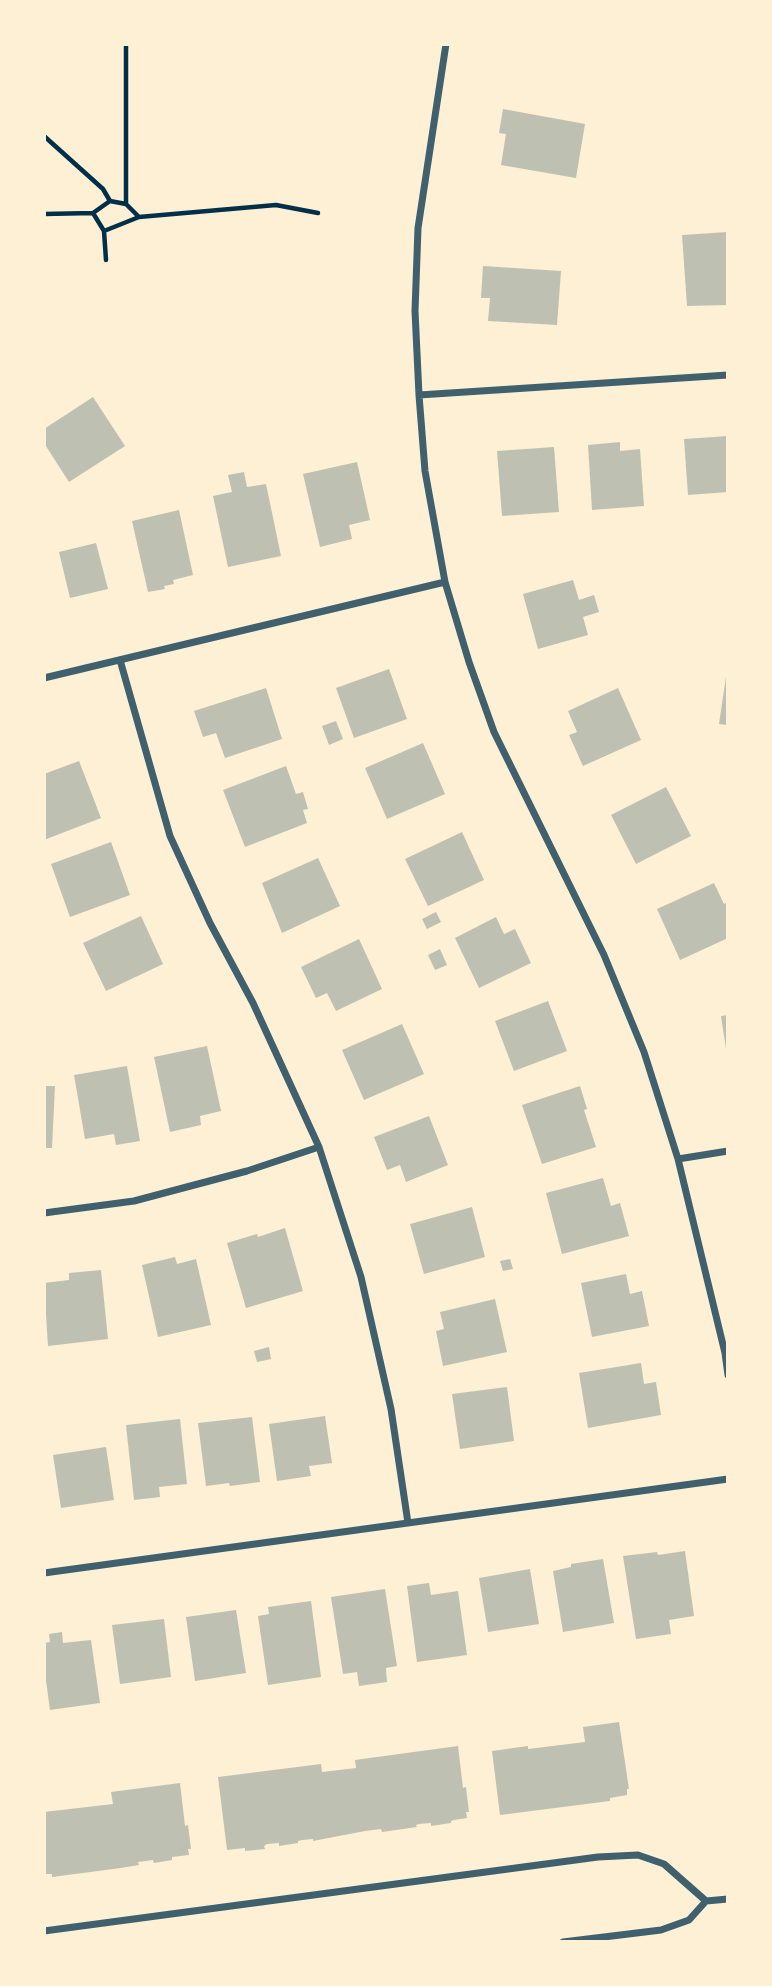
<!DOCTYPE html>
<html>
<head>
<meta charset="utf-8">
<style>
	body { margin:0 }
	#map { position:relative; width:772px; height:1986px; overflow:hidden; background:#fdf0d5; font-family:"Archivo Narrow",sans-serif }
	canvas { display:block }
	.frame { position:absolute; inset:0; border:46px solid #fdf0d5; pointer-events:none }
</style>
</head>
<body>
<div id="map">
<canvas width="772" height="1986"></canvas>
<div class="frame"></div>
</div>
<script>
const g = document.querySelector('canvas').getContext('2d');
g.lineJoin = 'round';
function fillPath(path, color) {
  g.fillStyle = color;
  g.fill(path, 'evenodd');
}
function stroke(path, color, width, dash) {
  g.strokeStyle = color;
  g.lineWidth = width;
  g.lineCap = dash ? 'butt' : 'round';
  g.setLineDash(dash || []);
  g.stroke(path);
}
fillPath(new Path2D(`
	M 503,109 L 585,124 L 576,178 L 501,165 L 506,134 L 499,133 Z
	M 728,232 L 728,305 L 687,306 L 682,235 Z
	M 483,266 L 561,271 L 557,325 L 488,321 L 490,298 L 481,298 Z
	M 93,397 L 125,446 L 69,482 L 44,443 L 44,429 Z
	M 728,436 L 728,492 L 688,495 L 684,439 Z
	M 620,442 L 620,451 L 640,449 L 644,506 L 592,510 L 588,445 Z
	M 554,447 L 559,512 L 502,516 L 497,451 Z
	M 357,462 L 370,520 L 349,525 L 352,539 L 320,547 L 303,474 Z
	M 244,472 L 247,487 L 266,484 L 281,556 L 228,567 L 213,496 L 232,492 L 228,475 Z
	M 179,510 L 193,575 L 173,580 L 174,584 L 164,586 L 165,589 L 148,592 L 132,521 Z
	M 96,543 L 108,589 L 70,598 L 59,552 Z
	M 573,580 L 579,600 L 594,595 L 599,612 L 583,617 L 588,635 L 538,649 L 523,594 Z
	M 389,669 L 407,719 L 354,738 L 336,688 Z
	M 727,670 L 728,670 L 728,725 L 719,724 Z
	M 266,688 L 282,739 L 225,758 L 216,733 L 203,737 L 194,711 Z
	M 618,688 L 641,740 L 583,766 L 569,735 L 577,732 L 568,711 Z
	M 336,721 L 343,739 L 329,745 L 322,726 Z
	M 423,743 L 445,794 L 387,819 L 365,768 Z
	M 79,761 L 101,818 L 44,840 L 44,774 Z
	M 286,766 L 296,794 L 303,792 L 308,809 L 303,810 L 307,823 L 245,847 L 223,790 Z
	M 666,787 L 691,836 L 636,864 L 611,815 Z
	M 462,832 L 484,880 L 428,906 L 405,859 Z
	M 111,842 L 130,895 L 70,917 L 51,864 Z
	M 318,858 L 340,906 L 282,933 L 262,883 Z
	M 714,883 L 724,904 L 728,902 L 728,938 L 680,960 L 657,909 Z
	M 436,912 L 441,922 L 427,929 L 422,919 Z
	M 141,916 L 163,964 L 106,991 L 83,943 Z
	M 496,917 L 504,934 L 515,929 L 531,963 L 479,988 L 455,938 Z
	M 359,939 L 382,989 L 336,1011 L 327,993 L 316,998 L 301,967 Z
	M 440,949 L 447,965 L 435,970 L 428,955 Z
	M 548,1001 L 567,1051 L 514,1071 L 495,1021 Z
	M 728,1015 L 728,1055 L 727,1055 L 721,1016 Z
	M 402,1024 L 424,1074 L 364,1100 L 342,1050 Z
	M 207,1046 L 221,1111 L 200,1116 L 201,1125 L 170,1132 L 154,1057 Z
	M 127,1066 L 140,1141 L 116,1145 L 114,1134 L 85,1139 L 74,1075 Z
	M 44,1086 L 55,1086 L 52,1148 L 44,1148 Z
	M 580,1086 L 587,1109 L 584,1110 L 596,1147 L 542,1164 L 522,1105 Z
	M 429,1116 L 448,1165 L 406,1182 L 400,1165 L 387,1170 L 374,1137 Z
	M 603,1178 L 611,1206 L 620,1203 L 629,1236 L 562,1254 L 546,1193 Z
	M 472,1207 L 485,1257 L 424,1274 L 410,1224 Z
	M 285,1228 L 303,1291 L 246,1308 L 227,1243 L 257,1234 L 258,1237 Z
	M 175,1257 L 177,1264 L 196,1259 L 211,1325 L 158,1337 L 142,1265 Z
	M 510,1259 L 513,1269 L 503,1271 L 500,1261 Z
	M 101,1270 L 108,1339 L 48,1346 L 44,1283 L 69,1280 L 69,1273 Z
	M 626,1274 L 630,1294 L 642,1291 L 649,1326 L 592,1337 L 581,1283 Z
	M 495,1299 L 507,1352 L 443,1366 L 436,1331 L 444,1329 L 440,1312 Z
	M 269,1347 L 271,1359 L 257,1362 L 254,1351 Z
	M 641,1363 L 644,1384 L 656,1382 L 661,1415 L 588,1428 L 579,1373 Z
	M 507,1387 L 514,1441 L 460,1449 L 452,1394 Z
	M 325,1416 L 332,1463 L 309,1466 L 311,1476 L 277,1481 L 269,1424 Z
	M 252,1417 L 260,1482 L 230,1486 L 229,1483 L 206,1486 L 198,1423 Z
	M 180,1419 L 187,1484 L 159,1487 L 160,1497 L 134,1500 L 126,1425 Z
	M 106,1447 L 114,1500 L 61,1508 L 53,1455 Z
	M 685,1551 L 694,1616 L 669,1620 L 671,1634 L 636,1639 L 623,1556 L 657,1552 L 658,1555 Z
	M 603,1559 L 614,1623 L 563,1632 L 553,1571 L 571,1567 L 571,1564 Z
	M 530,1569 L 539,1624 L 488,1632 L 479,1578 Z
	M 429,1583 L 431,1595 L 458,1591 L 467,1655 L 417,1662 L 407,1586 Z
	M 385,1589 L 397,1666 L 386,1668 L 387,1682 L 359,1686 L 357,1672 L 343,1674 L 331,1597 Z
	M 311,1601 L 321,1677 L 268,1685 L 258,1616 L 269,1614 L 268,1607 Z
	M 236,1610 L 246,1673 L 195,1681 L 186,1617 Z
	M 164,1619 L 171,1677 L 120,1684 L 112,1625 Z
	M 62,1632 L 63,1643 L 91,1640 L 100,1703 L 50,1710 L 44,1666 L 44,1643 L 50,1642 L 49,1634 Z
	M 619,1722 L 629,1789 L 627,1789 L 627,1795 L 610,1798 L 610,1801 L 500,1815 L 492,1751 L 528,1746 L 528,1749 L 585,1742 L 583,1727 Z
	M 458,1746 L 463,1788 L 466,1787 L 469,1812 L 466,1812 L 467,1818 L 454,1820 L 451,1821 L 451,1823 L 431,1826 L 431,1823 L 419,1824 L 416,1825 L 417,1827 L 382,1832 L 381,1829 L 365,1831 L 313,1841 L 313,1839 L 302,1840 L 298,1841 L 298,1843 L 279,1846 L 279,1843 L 267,1844 L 264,1846 L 265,1849 L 245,1851 L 245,1848 L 227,1850 L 218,1777 L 321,1764 L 322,1772 L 356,1768 L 355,1760 Z
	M 180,1783 L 185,1826 L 188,1825 L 191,1849 L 188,1849 L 189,1855 L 172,1857 L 172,1860 L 154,1863 L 153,1860 L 138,1862 L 139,1865 L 121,1868 L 52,1877 L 52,1874 L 44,1874 L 44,1812 L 113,1804 L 111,1792 Z`), '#bec0b2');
stroke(new Path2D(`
	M 126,44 L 126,204
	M 44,136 L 103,189 L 110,201
	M 93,213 L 110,201 L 126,204 L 139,217
	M 44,214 L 93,213 L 104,231
	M 106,260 L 104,231 L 139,217 L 276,205 L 318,213`), '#003049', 4.5);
stroke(new Path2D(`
	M 446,44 L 418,228 L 415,311 L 419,395 L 425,471 L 445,582 L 469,662 L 494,732 L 604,955 L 644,1052 L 678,1159 L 725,1353 L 728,1375
	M 419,395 L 728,375
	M 120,660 L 170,836 L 210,923 L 253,1003 L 319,1147 L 361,1277 L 391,1409 L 408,1523
	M 44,678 L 445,582
	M 678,1159 L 728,1151
	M 44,1213 L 134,1201 L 247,1171 L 319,1147
	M 44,1573 L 728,1479
	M 44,1931 L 598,1857 L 638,1855 L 664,1864 L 706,1901
	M 563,1942 L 661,1930 L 689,1920 L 706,1901 L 728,1899`), '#3f606c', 7);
</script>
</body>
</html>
